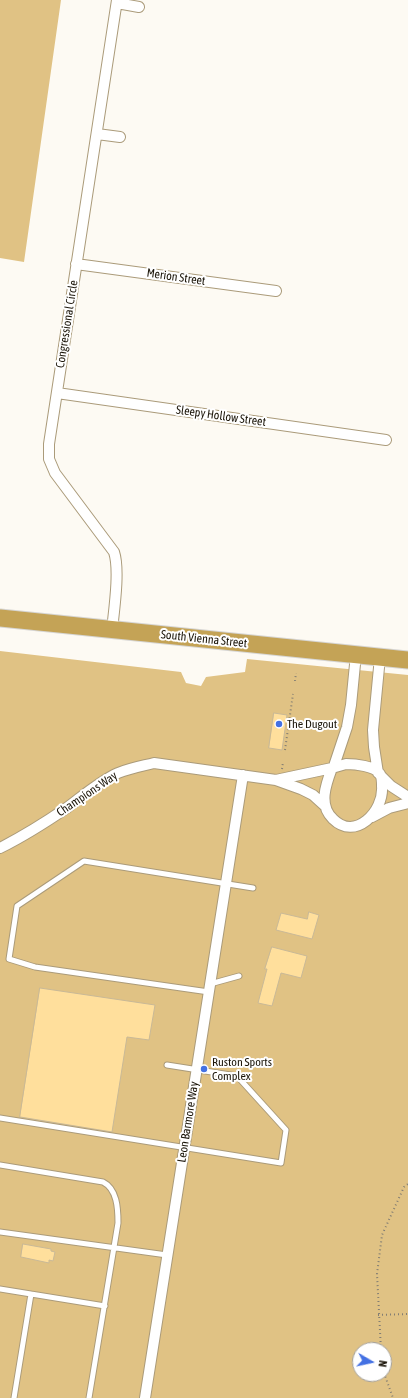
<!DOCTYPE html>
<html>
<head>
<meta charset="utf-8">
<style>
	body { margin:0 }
	#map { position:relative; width:408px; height:1398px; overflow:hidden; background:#fdfaf3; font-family:"Asap Condensed",sans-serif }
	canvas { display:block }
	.north { position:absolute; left:352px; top:1342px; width:40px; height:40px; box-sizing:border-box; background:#fff; border:1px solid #a4a19d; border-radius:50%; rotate:99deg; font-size:11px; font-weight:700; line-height:16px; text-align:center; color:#1b1509 }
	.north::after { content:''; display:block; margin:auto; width:14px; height:18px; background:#4471e3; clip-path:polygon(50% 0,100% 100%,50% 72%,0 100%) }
</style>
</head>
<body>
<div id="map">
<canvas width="408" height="1398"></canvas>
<div class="north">N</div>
</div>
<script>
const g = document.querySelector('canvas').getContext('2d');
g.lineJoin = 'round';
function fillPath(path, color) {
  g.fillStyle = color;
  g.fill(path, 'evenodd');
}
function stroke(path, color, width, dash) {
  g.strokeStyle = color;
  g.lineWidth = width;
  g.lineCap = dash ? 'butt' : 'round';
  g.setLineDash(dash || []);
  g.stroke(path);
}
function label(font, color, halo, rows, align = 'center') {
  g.font = font + ' "Asap Condensed",sans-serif';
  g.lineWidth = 4;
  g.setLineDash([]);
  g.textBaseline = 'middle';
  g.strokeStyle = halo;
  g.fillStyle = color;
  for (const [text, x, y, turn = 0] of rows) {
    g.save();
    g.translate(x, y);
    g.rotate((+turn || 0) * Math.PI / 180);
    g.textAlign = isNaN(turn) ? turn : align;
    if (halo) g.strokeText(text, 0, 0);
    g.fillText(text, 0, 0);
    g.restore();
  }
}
fillPath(new Path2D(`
	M 0,0 L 61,0 L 24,262 L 0,258 Z
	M 0,651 L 181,672 L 186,683 L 201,686 L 206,677 L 245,672 L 247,659 L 408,675 L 408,1398 L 0,1398 ZM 360,1350 L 384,1350 L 384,1374 L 360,1374 Z`), '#e0c284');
const building = new Path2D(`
	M 274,713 L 287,715 L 282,750 L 269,748 Z
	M 309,912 L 319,915 L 312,939 L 276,930 L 281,913 L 307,919 Z
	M 272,947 L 307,956 L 301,978 L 281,973 L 272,1006 L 258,1003 L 267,969 L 265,969 Z
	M 40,988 L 155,1005 L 149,1040 L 127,1037 L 112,1132 L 20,1117 Z
	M 23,1244 L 51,1249 L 51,1251 L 55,1252 L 53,1261 L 49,1260 L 49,1263 L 21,1257 Z`);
fillPath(building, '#ffdf9c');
stroke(building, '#c9b997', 1);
const service = new Path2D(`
	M 210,984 L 239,976
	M 209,992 L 35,967 L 9,959 L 17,906 L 84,861 L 253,888
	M 0,1118 L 281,1163 L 286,1130 L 237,1076 L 167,1065
	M 0,1165 L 103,1182 C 117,1189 118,1208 118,1223 L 89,1398
	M 0,1232 L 167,1255
	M 0,1289 L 105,1306
	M 14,1398 L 31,1294`);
const minor = new Path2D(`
	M 117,3 L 139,7
	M 97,134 L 120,137
	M 76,264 L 276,291
	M 57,393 L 386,440
	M 112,630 C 114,610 120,570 114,552 L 55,473 L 49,459 L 49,444 L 117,0
	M 346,764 C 355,764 375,766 380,774 C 382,777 382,783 382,786 C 384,812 355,841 333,819 C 318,805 326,784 332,768 Z
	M 334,766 L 347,727 L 351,705 L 356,654
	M 378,773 L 374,747 L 373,730 L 380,657
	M 380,775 L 391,786 L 408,797
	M 276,780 L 332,768
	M 372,817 L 389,808 L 408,803
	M 0,848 C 24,836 46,822 68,807 C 84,795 100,781 118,773 C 130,768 142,766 154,763 L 276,780 L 301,789 L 313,795 L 324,805
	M 145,1398 L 243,775`);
const trunk = new Path2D(`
	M 0,618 L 408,660`);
stroke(service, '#ab9b7a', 7);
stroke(minor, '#ab9b7a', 12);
stroke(trunk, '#d6d5d3', 19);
stroke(new Path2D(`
	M 295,681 L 296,673
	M 285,750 L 293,694
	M 282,769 L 283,762
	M 378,1315 L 408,1314
	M 381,1350 L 377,1274 L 382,1235 L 404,1187 L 408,1184
	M 384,1373 L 393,1398`), '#827d73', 2, [1, 3]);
stroke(service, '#fff', 5);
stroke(minor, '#fff', 10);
stroke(trunk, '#c4a356', 17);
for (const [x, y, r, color] of [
	[279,724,4,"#4471e3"],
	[204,1069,4,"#4471e3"]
]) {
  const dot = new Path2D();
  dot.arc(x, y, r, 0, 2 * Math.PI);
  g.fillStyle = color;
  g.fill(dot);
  stroke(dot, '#fff', 1.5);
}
label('12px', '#1b1509', '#fff', [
	["Merion Street",176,277,8],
	["Congressional Circle",67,324,-81],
	["Sleepy Hollow Street",221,416,8],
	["South Vienna Street",204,639,6],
	["Champions Way",87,794,-34],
	["Leon Barmore Way",188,1122,-81]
]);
label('12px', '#1b1509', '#fff', [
	["The Dugout",287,724],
	["Ruston Sports",212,1062],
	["Complex",212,1076]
], 'left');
</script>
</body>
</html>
